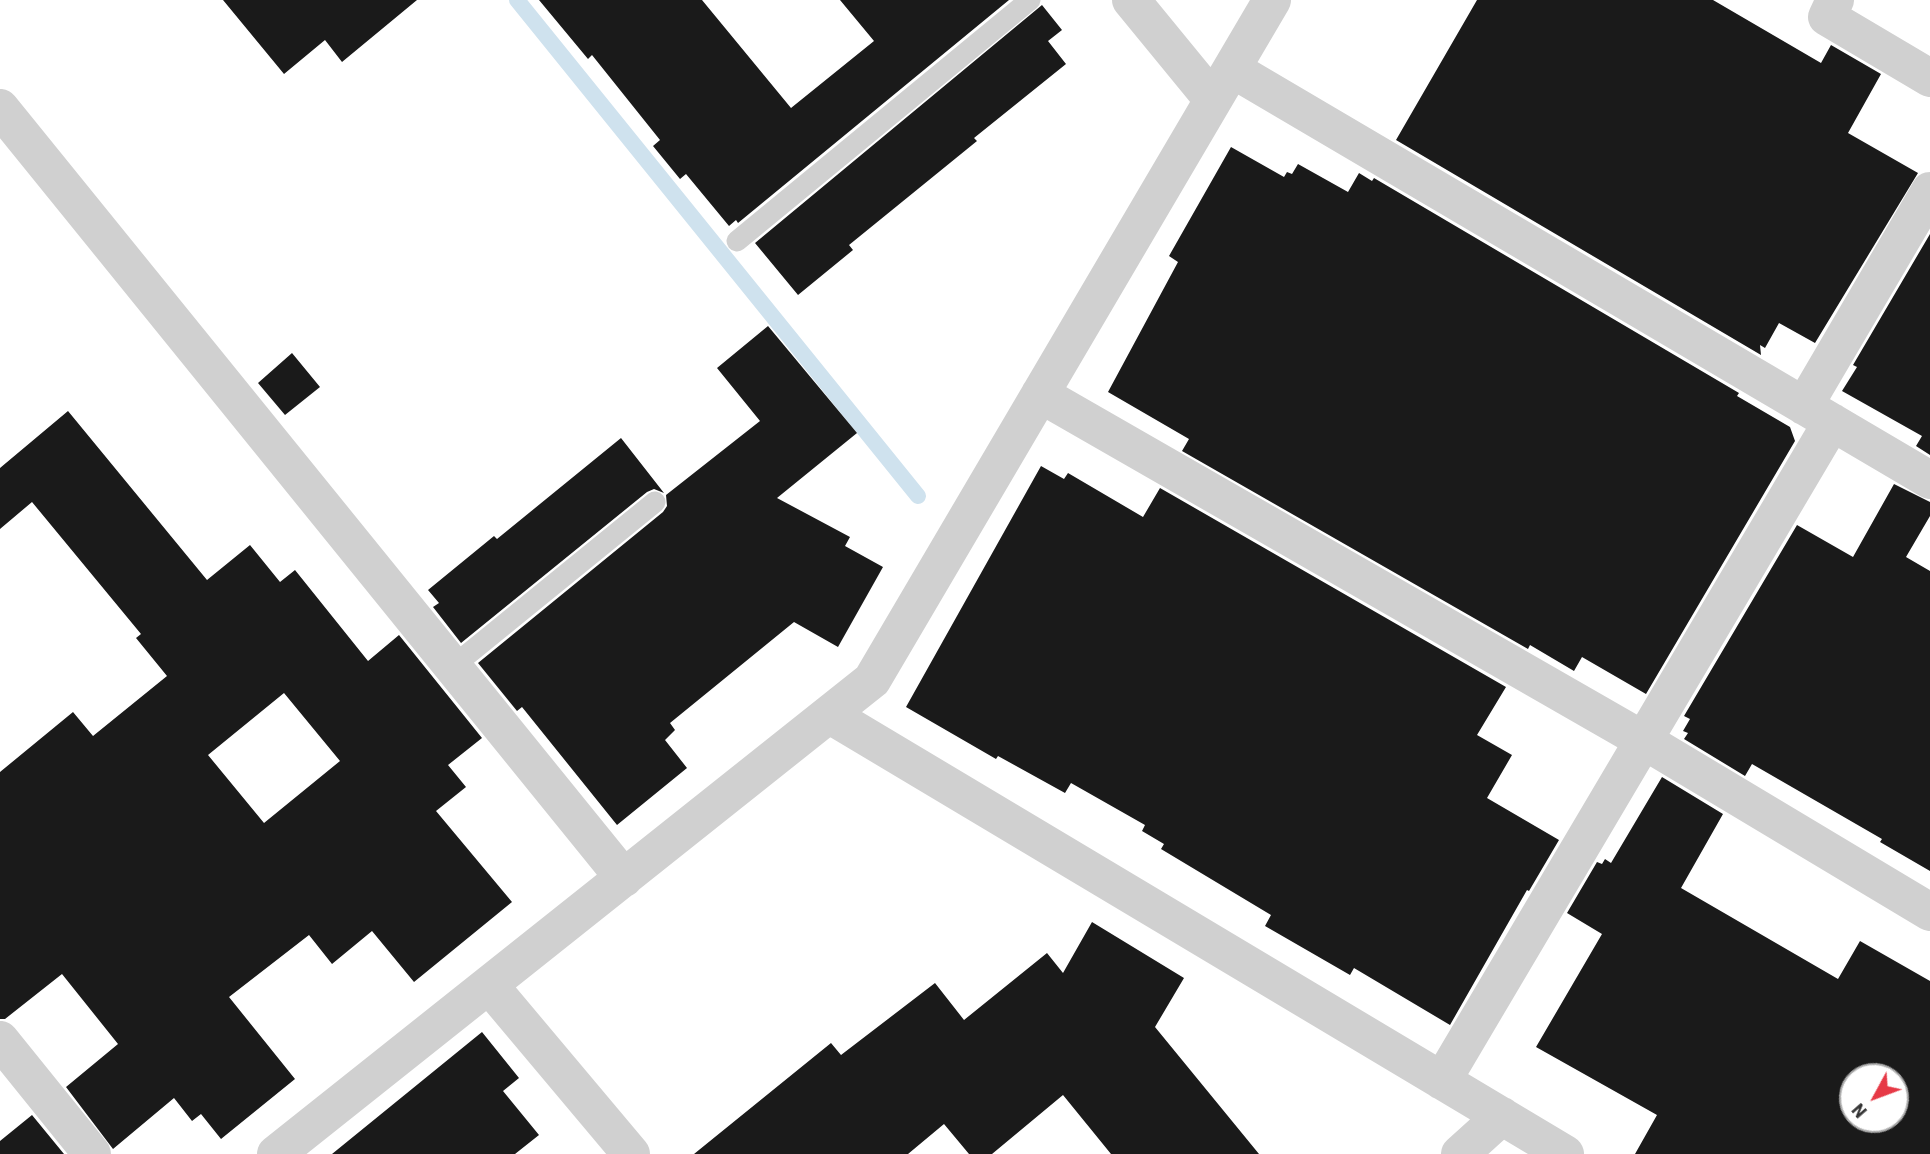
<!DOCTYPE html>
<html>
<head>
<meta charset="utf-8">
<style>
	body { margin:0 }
	#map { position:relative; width:1930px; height:1154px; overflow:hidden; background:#fff; font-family:"Roboto Condensed",sans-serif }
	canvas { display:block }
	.north { position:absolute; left:1839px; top:1063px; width:70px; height:70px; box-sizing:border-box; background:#fff; border:2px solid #adadad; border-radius:50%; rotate:229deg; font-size:19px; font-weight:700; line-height:28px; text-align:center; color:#333 }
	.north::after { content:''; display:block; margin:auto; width:24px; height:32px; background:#e63946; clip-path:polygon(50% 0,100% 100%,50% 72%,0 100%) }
</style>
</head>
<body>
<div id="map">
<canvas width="1930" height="1154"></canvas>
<div class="north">N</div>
</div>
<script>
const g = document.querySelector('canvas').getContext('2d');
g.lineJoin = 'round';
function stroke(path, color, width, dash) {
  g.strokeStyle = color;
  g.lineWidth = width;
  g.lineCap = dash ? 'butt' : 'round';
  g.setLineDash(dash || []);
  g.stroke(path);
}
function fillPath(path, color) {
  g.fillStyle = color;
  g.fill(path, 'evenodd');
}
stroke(new Path2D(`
	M 517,0 L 918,496`), '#cfe2ee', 16);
fillPath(new Path2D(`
	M 223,0 L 417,0 L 342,62 L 325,40 L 284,74 Z
	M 539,0 L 702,0 L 791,108 L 874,41 L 840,0 L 1009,0 L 738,223 L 736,220 L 729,226 L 686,174 L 680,179 L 653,146 L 660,140 L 592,55 L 588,59 Z
	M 1477,0 L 1713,0 L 1821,63 L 1831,45 L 1881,74 L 1848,133 L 1918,173 L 1815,343 L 1779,323 L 1765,348 L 1760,345 L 1761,355 L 1396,140 Z
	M 1042,5 L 1062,30 L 1048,41 L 1066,64 L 974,138 L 977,141 L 849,245 L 853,250 L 798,295 L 755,243 Z
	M 1231,147 L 1284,177 L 1287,172 L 1292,174 L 1298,164 L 1348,192 L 1359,173 L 1372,181 L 1374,178 L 1739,393 L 1737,396 L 1790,427 L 1795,441 L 1646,694 L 1582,657 L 1574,671 L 1530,645 L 1528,649 L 1182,451 L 1189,439 L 1108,392 L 1178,262 L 1169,256 Z
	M 1930,234 L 1930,455 L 1916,446 L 1922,436 L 1842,391 L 1857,367 L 1853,365 Z
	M 768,326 L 857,433 L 777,498 L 850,537 L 845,546 L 883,567 L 838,647 L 794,622 L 670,723 L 675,730 L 665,740 L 687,768 L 617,825 L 522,707 L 517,711 L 478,663 L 663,512 L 667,506 L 666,495 L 760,421 L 717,368 Z
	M 292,353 L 320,387 L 285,415 L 258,383 Z
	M 68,411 L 207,580 L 250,545 L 280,582 L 295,570 L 368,661 L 399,635 L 482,738 L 448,765 L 466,787 L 436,811 L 512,902 L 414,982 L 372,931 L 332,964 L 309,935 L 229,997 L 295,1079 L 221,1139 L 201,1114 L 192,1121 L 174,1098 L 113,1149 L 66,1087 L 118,1044 L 62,974 L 5,1019 L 0,1019 L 0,772 L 73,712 L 93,736 L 167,676 L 136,638 L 141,634 L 32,502 L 0,529 L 0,468 ZM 284,693 L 340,761 L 264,823 L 208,755 Z
	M 621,438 L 664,493 L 654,489 L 647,492 L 461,643 L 433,607 L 439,603 L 428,590 L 494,536 L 497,539 Z
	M 1041,466 L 1064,479 L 1068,473 L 1143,517 L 1160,488 L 1506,687 L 1477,735 L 1512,755 L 1487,798 L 1559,840 L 1529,891 L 1527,890 L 1450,1025 L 1354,968 L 1350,975 L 1265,926 L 1271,915 L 1161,849 L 1164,844 L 1142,831 L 1145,825 L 1071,783 L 1065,793 L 998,756 L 996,759 L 906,707 Z
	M 1894,484 L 1930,502 L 1930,516 L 1906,557 L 1930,571 L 1930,871 L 1880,842 L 1882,839 L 1752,764 L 1745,776 L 1684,739 L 1688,733 L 1683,731 L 1690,719 L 1684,716 L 1797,525 L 1853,557 Z
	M 1662,777 L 1723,814 L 1681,888 L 1838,979 L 1860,941 L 1930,981 L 1930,1154 L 1635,1154 L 1657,1115 L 1536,1047 L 1602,934 L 1567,913 L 1597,862 L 1602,864 L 1605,859 L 1611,863 ZM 1853,1077 L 1895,1077 L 1895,1119 L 1853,1119 Z
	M 1092,922 L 1184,978 L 1155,1027 L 1259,1154 L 1111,1154 L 1063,1095 L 992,1154 L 969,1154 L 944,1124 L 908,1154 L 694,1154 L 831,1043 L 841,1055 L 935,983 L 964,1020 L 1047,953 L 1063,973 Z
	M 482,1032 L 519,1078 L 503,1091 L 539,1135 L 515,1154 L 332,1154 Z
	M 32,1115 L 64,1154 L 0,1154 L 0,1141 Z`), '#1a1a1a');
stroke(new Path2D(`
	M 737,241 L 1030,0
	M 452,667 L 655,502`), '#d0d0d0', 21);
stroke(new Path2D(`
	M 1131,0 L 1213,100
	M 1835,0 L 1827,17 L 1930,78
	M 1232,69 L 1930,480
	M 0,108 L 624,878
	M 1040,394 L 1643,740 L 1930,912
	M 1804,406 L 1930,191
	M 830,715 L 1565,1154
	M 489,985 L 631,1154
	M 0,1040 L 92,1154
	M 1442,1081 L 1832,422
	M 276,1154 L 872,680 L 1272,0
	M 1460,1154 L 1502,1116`), '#d0d0d0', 38);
</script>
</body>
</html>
